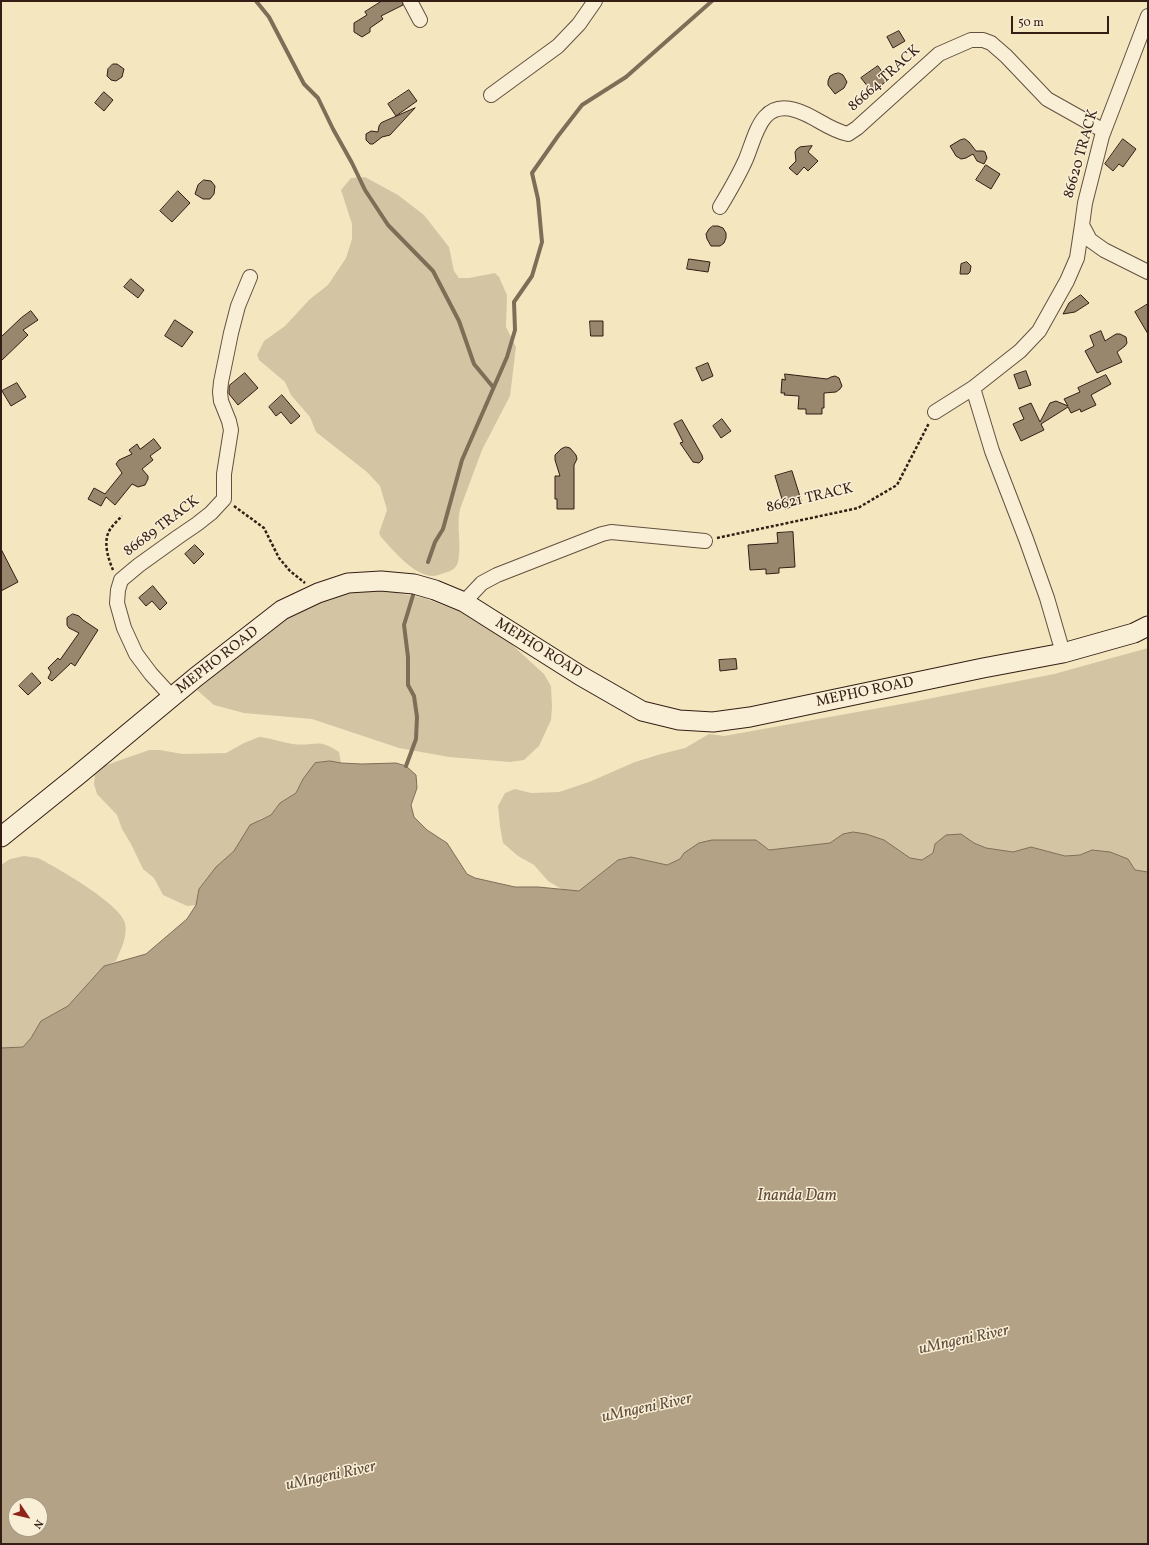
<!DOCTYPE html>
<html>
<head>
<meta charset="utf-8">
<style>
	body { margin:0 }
	#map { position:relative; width:1149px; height:1545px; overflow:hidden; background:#f4e7c0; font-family:Vollkorn,serif }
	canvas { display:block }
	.frame { position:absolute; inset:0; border:2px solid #341d14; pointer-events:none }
	.north { position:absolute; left:8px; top:1497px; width:40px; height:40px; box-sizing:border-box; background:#f8efd6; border:1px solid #aa9b88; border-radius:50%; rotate:125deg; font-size:11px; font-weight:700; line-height:16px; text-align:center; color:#341d14 }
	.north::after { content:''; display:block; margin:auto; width:14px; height:18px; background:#8f2418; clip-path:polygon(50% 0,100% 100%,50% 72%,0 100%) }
	.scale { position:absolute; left:1011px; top:16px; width:98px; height:18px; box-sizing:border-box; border:2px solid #341d14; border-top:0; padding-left:5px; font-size:12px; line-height:14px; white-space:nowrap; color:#341d14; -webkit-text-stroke:3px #f8efd6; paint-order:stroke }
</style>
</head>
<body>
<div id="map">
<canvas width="1149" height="1545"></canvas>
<div class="frame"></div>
<div class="north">N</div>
<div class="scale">50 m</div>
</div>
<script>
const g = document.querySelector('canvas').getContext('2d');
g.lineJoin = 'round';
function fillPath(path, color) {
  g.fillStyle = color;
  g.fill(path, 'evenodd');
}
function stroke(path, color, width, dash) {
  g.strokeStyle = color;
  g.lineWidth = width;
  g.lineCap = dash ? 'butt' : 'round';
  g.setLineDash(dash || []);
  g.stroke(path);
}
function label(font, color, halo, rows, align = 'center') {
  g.font = font + ' Vollkorn,serif';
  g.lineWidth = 3;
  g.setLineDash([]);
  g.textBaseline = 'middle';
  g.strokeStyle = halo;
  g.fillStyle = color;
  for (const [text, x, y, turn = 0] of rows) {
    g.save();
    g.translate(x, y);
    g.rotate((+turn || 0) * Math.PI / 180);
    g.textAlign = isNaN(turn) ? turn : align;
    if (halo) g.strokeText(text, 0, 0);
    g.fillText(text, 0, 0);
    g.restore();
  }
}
fillPath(new Path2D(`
	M 365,177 L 398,195 L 424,215 L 449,247 L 454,271 L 459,278 L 469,278 L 495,273 L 499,277 L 507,295 L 506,327 L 516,347 L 510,396 L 482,450 L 460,509 C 456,526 462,544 458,562 C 456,569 451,571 444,573 C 441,574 436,576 432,576 C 412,574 394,551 381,537 L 379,533 L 387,510 L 380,486 L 367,472 L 316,432 L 310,417 L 291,395 L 285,382 L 259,360 L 257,355 L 264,341 L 285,326 L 310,299 L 328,285 L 346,258 L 352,239 L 352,224 L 341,190 L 351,178 Z
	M 382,590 L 424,598 L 464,613 L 508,641 L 544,674 L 551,686 L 552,707 L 551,720 L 539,746 L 524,760 L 510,762 L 449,757 L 399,748 L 312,719 L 244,713 L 214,705 L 197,690 L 286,618 L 324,600 L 351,592 Z
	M 1148,648 L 1148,872 L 1135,870 L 1128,859 L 1092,850 L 1080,855 L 1065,856 L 1031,847 L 1013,852 L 986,848 L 974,843 L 961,834 L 935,844 L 933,853 L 922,860 L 910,858 L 884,840 L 866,834 L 843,834 L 830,843 L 769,850 L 756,840 L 684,853 L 680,859 L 667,865 L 631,857 L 618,860 L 579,891 L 563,890 L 548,881 L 534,865 L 518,856 L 503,843 L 500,826 L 498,806 L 505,793 L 515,789 L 531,793 L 559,792 L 589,782 L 635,762 L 661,754 L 685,748 L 709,734 L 724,736 L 907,703 L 1054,674 Z
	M 259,737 C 271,738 281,742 293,744 C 315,747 317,737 339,752 L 341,763 L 330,761 L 303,779 L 296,793 L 280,803 L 271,815 L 260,819 L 234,851 L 216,867 L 199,889 L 196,905 L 187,906 L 163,895 L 154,878 L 143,869 L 131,844 L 122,829 L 117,815 L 97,794 L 94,784 L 95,774 L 101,767 L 149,750 L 160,750 L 182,754 L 226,753 L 244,743 Z
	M 24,856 L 38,858 L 44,861 C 62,871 120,904 125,923 C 128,936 121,949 116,961 L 104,966 L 68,1006 L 41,1021 L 31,1038 L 23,1047 L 1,1048 L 1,865 L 10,859 Z`), '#d3c5a3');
const water = new Path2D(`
	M 330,761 L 341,763 L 362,764 L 396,763 L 406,766 L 416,775 L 417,788 L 411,805 L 414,817 L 427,830 L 447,843 L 467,874 L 475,878 L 515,887 L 538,887 L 579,891 L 618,860 L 631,857 L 667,865 L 680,859 L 684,853 L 699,843 L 712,840 L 756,840 L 769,850 L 830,843 L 843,834 L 853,832 L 866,834 L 884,840 L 910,858 L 922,860 L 933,853 L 935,844 L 946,835 L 961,834 L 974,843 L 986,848 L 1013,852 L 1031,847 L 1065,856 L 1080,855 L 1092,850 L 1110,852 L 1128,859 L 1135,870 L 1148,872 L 1148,1544 L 1,1544 L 1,1048 L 23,1047 L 31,1038 L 41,1021 L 68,1006 L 104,966 L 146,954 L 187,919 L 196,905 L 199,889 L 216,867 L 234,851 L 250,825 L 271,815 L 280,803 L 296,793 L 303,779 L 315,763 ZM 16,1505 L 40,1505 L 40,1529 L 16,1529 Z`);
fillPath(water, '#b3a286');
stroke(water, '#806d58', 1);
stroke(new Path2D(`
	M 256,1 L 269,17 L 304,84 L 318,98 L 333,129 L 352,163 L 365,190 L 388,225 L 433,271 L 459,321 L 474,364 L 493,387
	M 428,562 L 435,542 L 443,529 L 462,460 L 507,357 L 515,330 L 514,302 L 532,276 L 542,242 L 538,199 L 532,173 L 558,136 L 582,105 L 626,77 L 712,1
	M 406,766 L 416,739 L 417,717 L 414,696 L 408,685 L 408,657 L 404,625 L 414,592`), '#806d58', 4);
const building = new Path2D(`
	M 382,1 L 402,1 L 403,5 L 381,16 L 383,19 L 370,28 L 370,32 L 362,37 L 354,32 L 354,23 L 367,15 L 365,12 Z
	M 899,31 L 905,41 L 893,48 L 887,37 Z
	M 113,64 L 117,64 L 124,69 L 122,77 L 116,81 L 111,80 L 107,76 L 108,69 Z
	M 878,66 L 888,80 L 872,92 L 861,78 Z
	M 839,73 L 843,75 L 847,82 L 844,88 L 835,94 L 828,85 L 828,81 L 830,76 L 834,74 Z
	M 409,90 L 417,101 L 396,116 L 388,104 Z
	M 104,92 L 113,100 L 104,111 L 95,103 Z
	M 415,108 L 390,135 L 382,137 L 373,144 L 370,144 L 366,140 L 366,134 L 371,131 L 378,132 L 379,126 L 381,123 Z
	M 965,139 L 969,142 L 976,151 L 983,151 L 985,152 L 987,158 L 984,164 L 977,161 L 973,154 L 966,158 L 961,159 L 956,156 L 950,146 L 960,140 Z
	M 1123,139 L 1136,149 L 1123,167 L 1119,164 L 1113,171 L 1105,164 Z
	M 812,146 L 808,152 L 818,161 L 808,171 L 804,167 L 797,175 L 789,168 L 796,161 L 795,152 L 797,149 L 800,147 Z
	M 986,165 L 1000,174 L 991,189 L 976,180 Z
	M 204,180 L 211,181 L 215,186 L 214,194 L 210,199 L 203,199 L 195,194 L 198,185 Z
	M 178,191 L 190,203 L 172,222 L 160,211 Z
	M 713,226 L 718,226 L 723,228 L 726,233 L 726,238 L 724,243 L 720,246 L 711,246 L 707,239 L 706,234 L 709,229 Z
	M 689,259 L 710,262 L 708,272 L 687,269 Z
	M 967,262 L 971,266 L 970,272 L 968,274 L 960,274 L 961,264 Z
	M 131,279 L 144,290 L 138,298 L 124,287 Z
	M 1081,295 L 1089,303 L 1075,312 L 1063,314 L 1069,303 Z
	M 1148,304 L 1148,334 L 1135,312 Z
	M 31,311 L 38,320 L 23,330 L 28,335 L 1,361 L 1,337 L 21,318 Z
	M 175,320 L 193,332 L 182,347 L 165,336 Z
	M 590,321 L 603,321 L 603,336 L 591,336 Z
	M 1101,331 L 1105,341 L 1116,334 L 1120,334 L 1126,337 L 1127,343 L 1125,346 L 1117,352 L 1122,362 L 1097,373 L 1085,351 L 1094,346 L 1090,336 Z
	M 708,363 L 713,376 L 702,381 L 696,368 Z
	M 1026,371 L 1031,385 L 1019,389 L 1014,375 Z
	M 245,373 L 258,388 L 238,405 L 229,394 L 229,386 Z
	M 785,374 L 827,379 L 831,377 L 835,376 L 839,378 L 842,386 L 840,389 L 836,392 L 824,393 L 824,408 L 822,408 L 822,414 L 806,414 L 806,409 L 798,409 L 799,396 L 784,395 L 785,393 L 781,393 L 782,379 L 785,380 Z
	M 1106,375 L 1111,384 L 1091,395 L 1096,405 L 1081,412 L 1080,409 L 1071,413 L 1068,407 L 1041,424 L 1044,430 L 1021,441 L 1013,424 L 1024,419 L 1019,408 L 1031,403 L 1040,422 L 1050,403 L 1056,401 L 1068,406 L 1064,399 L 1080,392 L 1078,388 Z
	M 17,383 L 26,397 L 11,406 L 2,391 Z
	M 282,395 L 300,416 L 291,424 L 281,412 L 276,416 L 269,407 Z
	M 722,419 L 731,431 L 721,438 L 713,426 Z
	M 682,420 L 702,455 L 703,459 L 699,463 L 693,462 L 680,443 L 683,442 L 674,424 Z
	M 154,439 L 161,448 L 150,456 L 153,460 L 142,469 L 148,476 L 148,479 L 145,485 L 138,487 L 132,484 L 115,505 L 106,497 L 101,506 L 88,499 L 94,488 L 105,494 L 122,473 L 116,464 L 119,460 L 132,454 L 129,450 L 137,444 L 140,449 Z
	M 566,447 L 570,448 L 576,455 L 577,459 L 574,465 L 574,509 L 557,509 L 557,499 L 555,499 L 555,476 L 560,476 L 555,460 L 555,455 L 561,449 Z
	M 792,471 L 802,503 L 785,509 L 775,476 Z
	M 793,532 L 795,567 L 779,568 L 779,573 L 766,574 L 766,569 L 750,570 L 748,545 L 778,543 L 777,533 Z
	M 195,545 L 204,554 L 194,564 L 185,554 Z
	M 1,549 L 18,582 L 1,591 Z
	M 153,586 L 167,603 L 160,610 L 152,601 L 146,606 L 139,598 Z
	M 73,614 L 79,616 L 83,620 L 98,630 L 75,666 L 71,663 L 52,681 L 48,678 L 51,672 L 48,668 L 58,658 L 60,660 L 79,633 L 69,628 L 67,625 L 67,618 Z
	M 736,659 L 737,669 L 720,671 L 719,660 Z
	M 32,673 L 41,683 L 28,695 L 19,686 Z`);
fillPath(building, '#98866d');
stroke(building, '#341d14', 1);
const street = new Path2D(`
	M 410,1 L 420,20
	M 1148,16 L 1102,136 L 1085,203 L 1082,225 L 1090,240 L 1104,250 L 1148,272
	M 491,95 L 558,46 L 579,24 L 595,1
	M 720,207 C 729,192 739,175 746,159 C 756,135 761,100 795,110 C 814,115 828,130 848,134 L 857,128 L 939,54 L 971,40 L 983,40 L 991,43 L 1006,56 L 1047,99 L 1104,131
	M 973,388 L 992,451 L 1026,539 L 1047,598 L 1063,653
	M 935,412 L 973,388 L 1020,351 L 1039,331 L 1067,281 L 1077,258 L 1082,225
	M 464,602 L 482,583 L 497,575 L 602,534 L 611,532 L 705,541
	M 172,697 L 151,674 L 136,654 L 124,628 L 117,603 L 118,590 L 121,580 L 139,565 L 178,537 L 197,524 L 211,513 L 224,499 L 224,474 L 231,430 L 229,421 L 221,401 L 220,392 L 221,382 L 231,333 L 238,306 L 250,277`);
const secondary = new Path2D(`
	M 1,837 L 78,775 L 196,677 L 282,610 L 318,593 L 348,583 L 381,581 L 414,584 L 435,590 L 464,602 L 581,676 L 642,711 L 679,720 L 713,722 L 750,717 L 983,668 L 1063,653 L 1134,633 L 1148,626`);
stroke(street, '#64503f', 16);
stroke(secondary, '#341d14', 21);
stroke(new Path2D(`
	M 234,506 L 264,528 L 279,558 L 290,571 L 305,583
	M 717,538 L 858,508 L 897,485 L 929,423
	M 113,570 C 108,558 102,540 111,528 C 114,524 118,520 122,516`), '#341d14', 2.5, [3, 2]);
stroke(street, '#f8efd6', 14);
stroke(secondary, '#f8efd6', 19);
label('15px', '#341d14', '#f8efd6', [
	["86664 TRACK",885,79,-42],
	["86620 TRACK",1082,154,-74],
	["86621 TRACK",810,499,-13],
	["86689 TRACK",162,527,-37],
	["MEPHO ROAD",538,649,32],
	["MEPHO ROAD",218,661,-38],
	["MEPHO ROAD",865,693,-12]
]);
label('italic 16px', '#604c3c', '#f8efd6', [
	["Inanda Dam",797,1197],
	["uMngeni River",964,1341,-12],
	["uMngeni River",647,1409,-12],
	["uMngeni River",331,1477,-12]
]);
</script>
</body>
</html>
